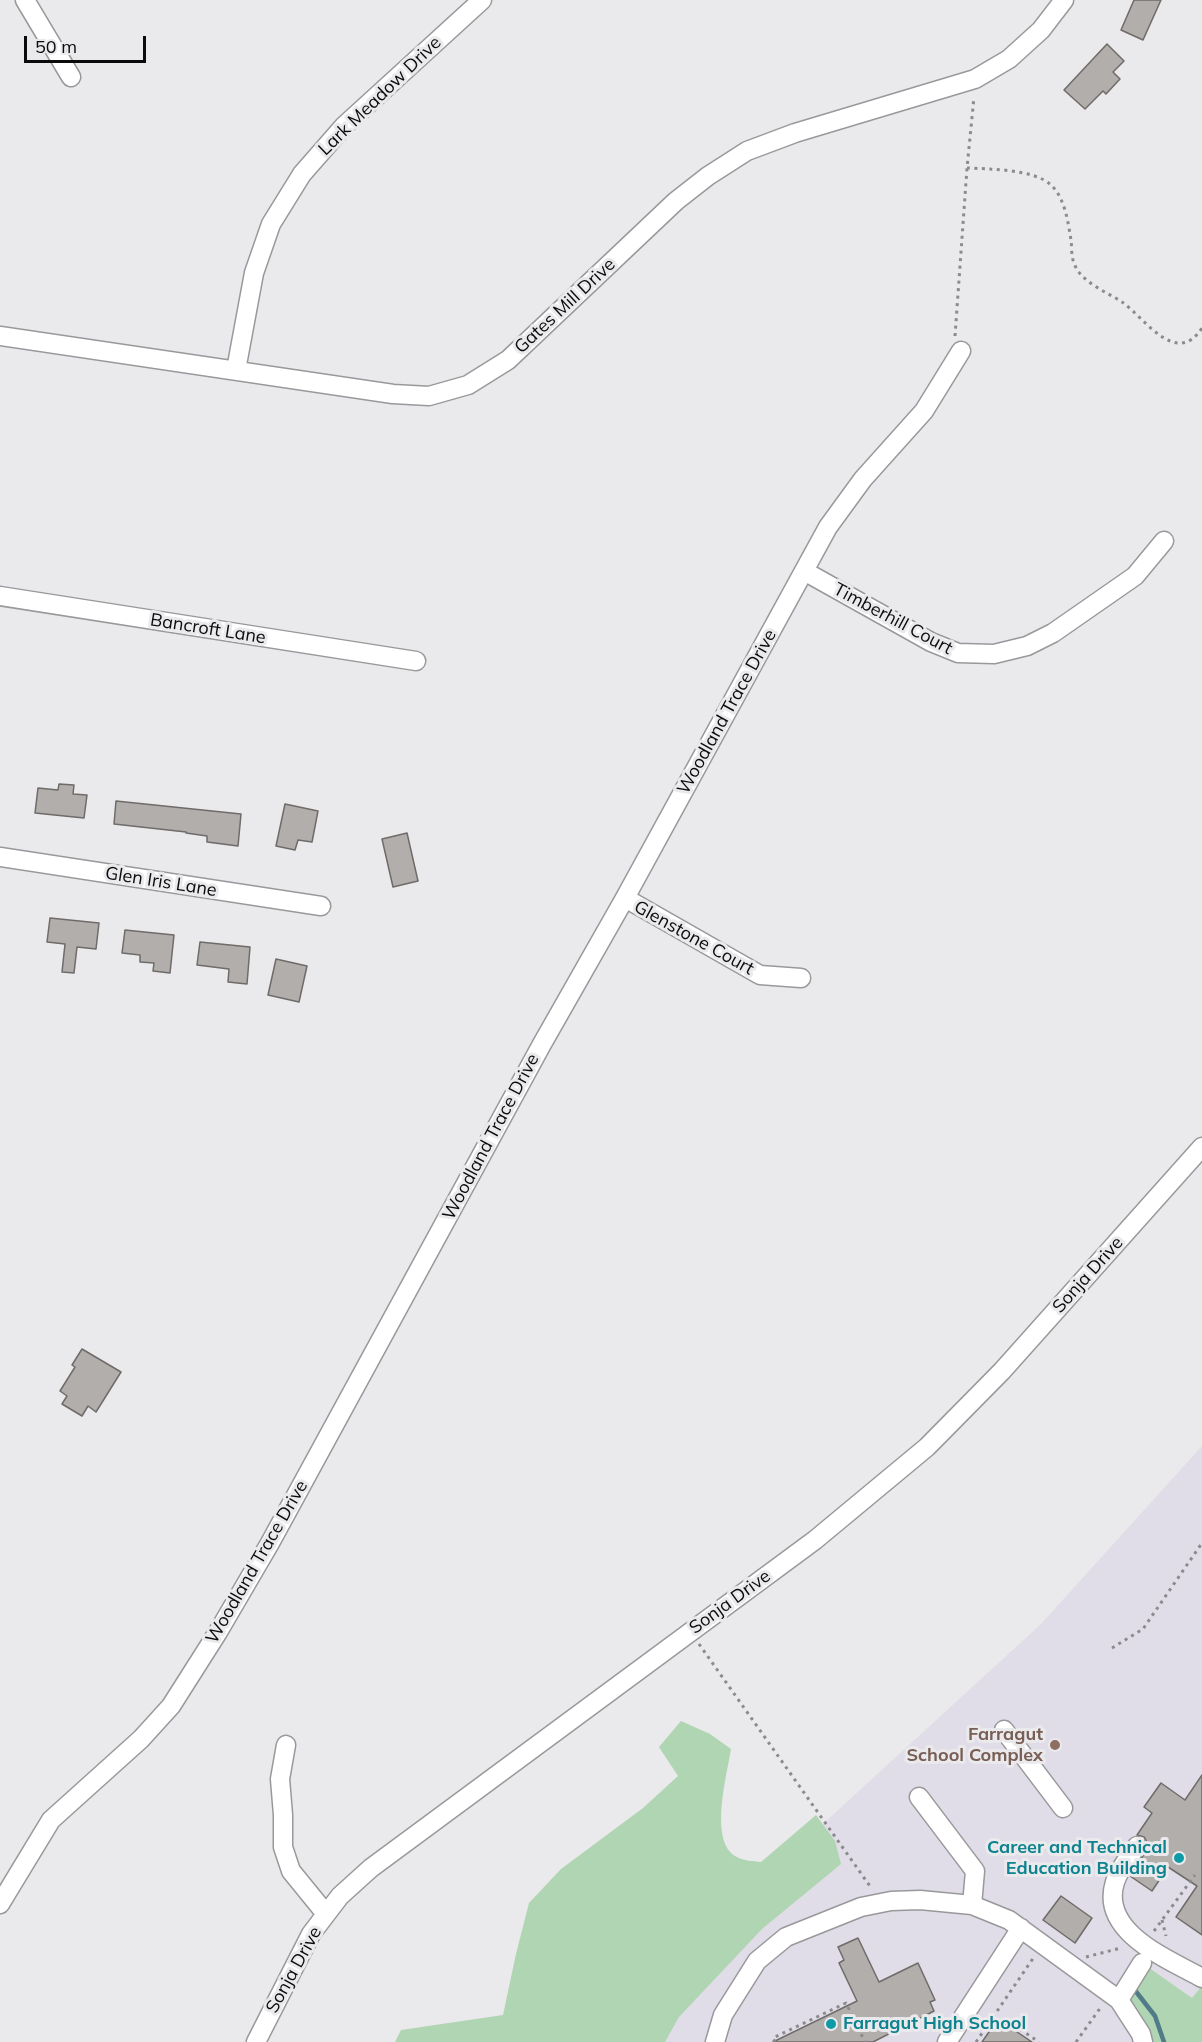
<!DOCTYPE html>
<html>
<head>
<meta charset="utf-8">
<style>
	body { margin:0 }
	#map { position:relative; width:1202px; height:2042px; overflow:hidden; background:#eae9ec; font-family:Mulish,sans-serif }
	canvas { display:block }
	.scale { position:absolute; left:24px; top:36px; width:122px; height:27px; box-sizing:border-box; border:3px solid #0b0b0c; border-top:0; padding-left:8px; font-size:18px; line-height:21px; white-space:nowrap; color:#0b0b0c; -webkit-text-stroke:4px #eae9ec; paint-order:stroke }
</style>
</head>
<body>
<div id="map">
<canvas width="1202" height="2042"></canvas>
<div class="scale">50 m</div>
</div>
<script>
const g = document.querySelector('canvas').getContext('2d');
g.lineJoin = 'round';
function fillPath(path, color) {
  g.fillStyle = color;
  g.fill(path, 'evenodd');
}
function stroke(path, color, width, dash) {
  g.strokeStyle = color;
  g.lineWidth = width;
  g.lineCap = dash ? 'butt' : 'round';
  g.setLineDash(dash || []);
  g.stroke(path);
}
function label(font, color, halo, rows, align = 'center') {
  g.font = font + ' Mulish,sans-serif';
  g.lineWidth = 6;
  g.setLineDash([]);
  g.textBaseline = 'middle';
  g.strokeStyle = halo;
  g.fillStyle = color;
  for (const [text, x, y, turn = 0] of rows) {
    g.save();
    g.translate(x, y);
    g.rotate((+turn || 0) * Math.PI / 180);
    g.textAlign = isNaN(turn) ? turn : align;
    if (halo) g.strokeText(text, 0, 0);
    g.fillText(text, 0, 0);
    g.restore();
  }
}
fillPath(new Path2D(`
	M 1202,1446 L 1202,2042 L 651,2042 L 777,1866 L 1041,1624 Z`), '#e0dde8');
fillPath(new Path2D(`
	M 681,1721 L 710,1734 L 731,1749 C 727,1775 708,1843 737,1857 C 743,1861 754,1861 761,1862 L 816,1815 L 835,1841 L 841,1864 L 762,1929 L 679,2017 L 665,2042 L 395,2042 L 401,2030 L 503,2015 L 516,1954 L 529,1903 L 561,1869 L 643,1808 L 678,1776 L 659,1747 Z
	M 1145,1965 L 1192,1998 L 1202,1986 L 1202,2042 L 1151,2042 L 1140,2016 L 1128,2000 Z`), '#b0d5b2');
stroke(new Path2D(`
	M 1134,1989 L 1155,2016 L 1164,2042`), '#527b89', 4.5);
const building = new Path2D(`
	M 1134,0 L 1161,0 L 1143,40 L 1121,30 Z
	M 1107,44 L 1124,61 L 1113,72 L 1120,79 L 1106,94 L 1103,91 L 1085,109 L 1064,90 Z
	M 59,784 L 74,785 L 73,794 L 87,795 L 84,818 L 35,813 L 38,788 L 58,790 Z
	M 116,801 L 241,814 L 238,846 L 207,842 L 207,836 L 186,833 L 186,832 L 114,824 Z
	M 285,804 L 318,811 L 312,842 L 298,840 L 295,850 L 276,846 Z
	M 407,833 L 418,881 L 393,887 L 382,839 Z
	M 50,918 L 99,923 L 96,949 L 77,947 L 74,973 L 62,972 L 65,944 L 47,942 Z
	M 125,930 L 174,935 L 170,973 L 153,971 L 154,963 L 140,962 L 140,955 L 122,953 Z
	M 200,942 L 250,947 L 247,984 L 228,982 L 229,969 L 197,965 Z
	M 276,959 L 307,966 L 299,1002 L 268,995 Z
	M 82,1349 L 121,1372 L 96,1412 L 88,1406 L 82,1416 L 62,1404 L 67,1396 L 60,1391 L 75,1367 L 72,1365 Z
	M 1202,1775 L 1202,1935 L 1176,1917 L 1197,1886 L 1168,1867 L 1152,1891 L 1130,1876 L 1148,1848 L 1147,1842 L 1144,1837 L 1137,1835 L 1152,1813 L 1144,1807 L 1161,1783 L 1185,1800 Z
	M 1061,1896 L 1092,1918 L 1075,1943 L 1043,1920 Z
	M 858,1938 L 879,1982 L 918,1963 L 935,2000 L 930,2002 L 934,2011 L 873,2042 L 773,2042 L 857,2001 L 839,1963 L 844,1960 L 838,1947 Z
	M 998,2019 L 1032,2042 L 982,2042 Z`);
fillPath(building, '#b1aeac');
stroke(building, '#6e6b69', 1.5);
const minor = new Path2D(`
	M 25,0 L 71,77
	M 0,336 L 393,394 L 429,396 L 468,385 L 508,360 L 676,201 L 708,176 L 747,151 L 795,133 L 975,79 L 1009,59 L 1041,30 L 1064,0
	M 236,370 L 254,273 L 271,224 L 302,174 L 344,126 L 482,0
	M 804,571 L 931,642 L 958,653 L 994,654 L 1027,646 L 1053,633 L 1135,576 L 1164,541
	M 0,596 L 416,661
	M 0,857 L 321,906
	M 625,898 L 760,975 L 801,978
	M 1004,1730 L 1063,1808
	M 286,1745 L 280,1779 L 283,1815 L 283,1847 L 291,1871 L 326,1914
	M 919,1797 L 975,1871 L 972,1905
	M 1137,1846 C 1129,1857 1119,1869 1115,1882 C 1099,1932 1168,1959 1202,1978
	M 0,1904 L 51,1820 L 141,1739 L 171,1706 L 218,1632 L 270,1543 L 542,1044 L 625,898 L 828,527 L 863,479 L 924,411 L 961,351
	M 1119,2000 L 1142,1963
	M 256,2042 L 311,1934 L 340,1896 L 371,1868 L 815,1540 L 927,1447 L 1002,1371 L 1202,1147
	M 715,2042 L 723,2015 L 757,1961 L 786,1937 L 861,1907 L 891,1901 L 920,1900 L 972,1905 L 1009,1920 L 1119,2000 L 1141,2034 L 1143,2042
	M 947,2042 L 1021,1928`);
stroke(minor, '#99989b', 21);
stroke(new Path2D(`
	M 967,168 C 989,169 1034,169 1051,185 C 1065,198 1068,222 1071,240 C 1072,247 1071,256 1074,263 C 1080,282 1107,292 1122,302 C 1145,318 1176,368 1202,328
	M 955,336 L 967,168 L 974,97
	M 699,1644 L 872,1889
	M 1112,1648 L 1143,1629 L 1202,1543
	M 1162,1920 L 1166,1936
	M 1154,1931 L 1195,1875
	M 1086,1957 L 1121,1948
	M 1014,2025 L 1039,2042
	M 775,2042 L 773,2038 L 846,2003 L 865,2042
	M 976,2042 L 1034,1957
	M 1076,2042 L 1101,2007`), '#8b8b8d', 3, [3, 4.5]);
stroke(minor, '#fff', 18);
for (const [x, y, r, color] of [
	[1055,1745,6,"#8d6e63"],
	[1179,1858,6,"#0f9aa8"],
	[831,2024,6,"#0f9aa8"]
]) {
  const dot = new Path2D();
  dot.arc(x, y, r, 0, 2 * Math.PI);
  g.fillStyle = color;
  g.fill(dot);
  stroke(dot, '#eae9ec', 2);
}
label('18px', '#0b0b0c', '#eae9ec', [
	["Lark Meadow Drive",380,96,-44],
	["Gates Mill Drive",565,306,-43],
	["Timberhill Court",893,619,28],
	["Bancroft Lane",208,629,9],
	["Woodland Trace Drive",727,712,-61],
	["Glen Iris Lane",161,882,9],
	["Glenstone Court",694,938,29],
	["Woodland Trace Drive",491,1137,-62],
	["Sonja Drive",1088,1275,-48],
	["Woodland Trace Drive",257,1562,-60],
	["Sonja Drive",730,1602,-36],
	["Sonja Drive",294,1970,-61]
]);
label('bold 18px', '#785e54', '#eae9ec', [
	["Farragut",1043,1735],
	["School Complex",1043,1756]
], 'right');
label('bold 18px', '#0d838f', '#eae9ec', [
	["Career and Technical",1167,1848],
	["Education Building",1167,1869],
	["Farragut High School",843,2024,"left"]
], 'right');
</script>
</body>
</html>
